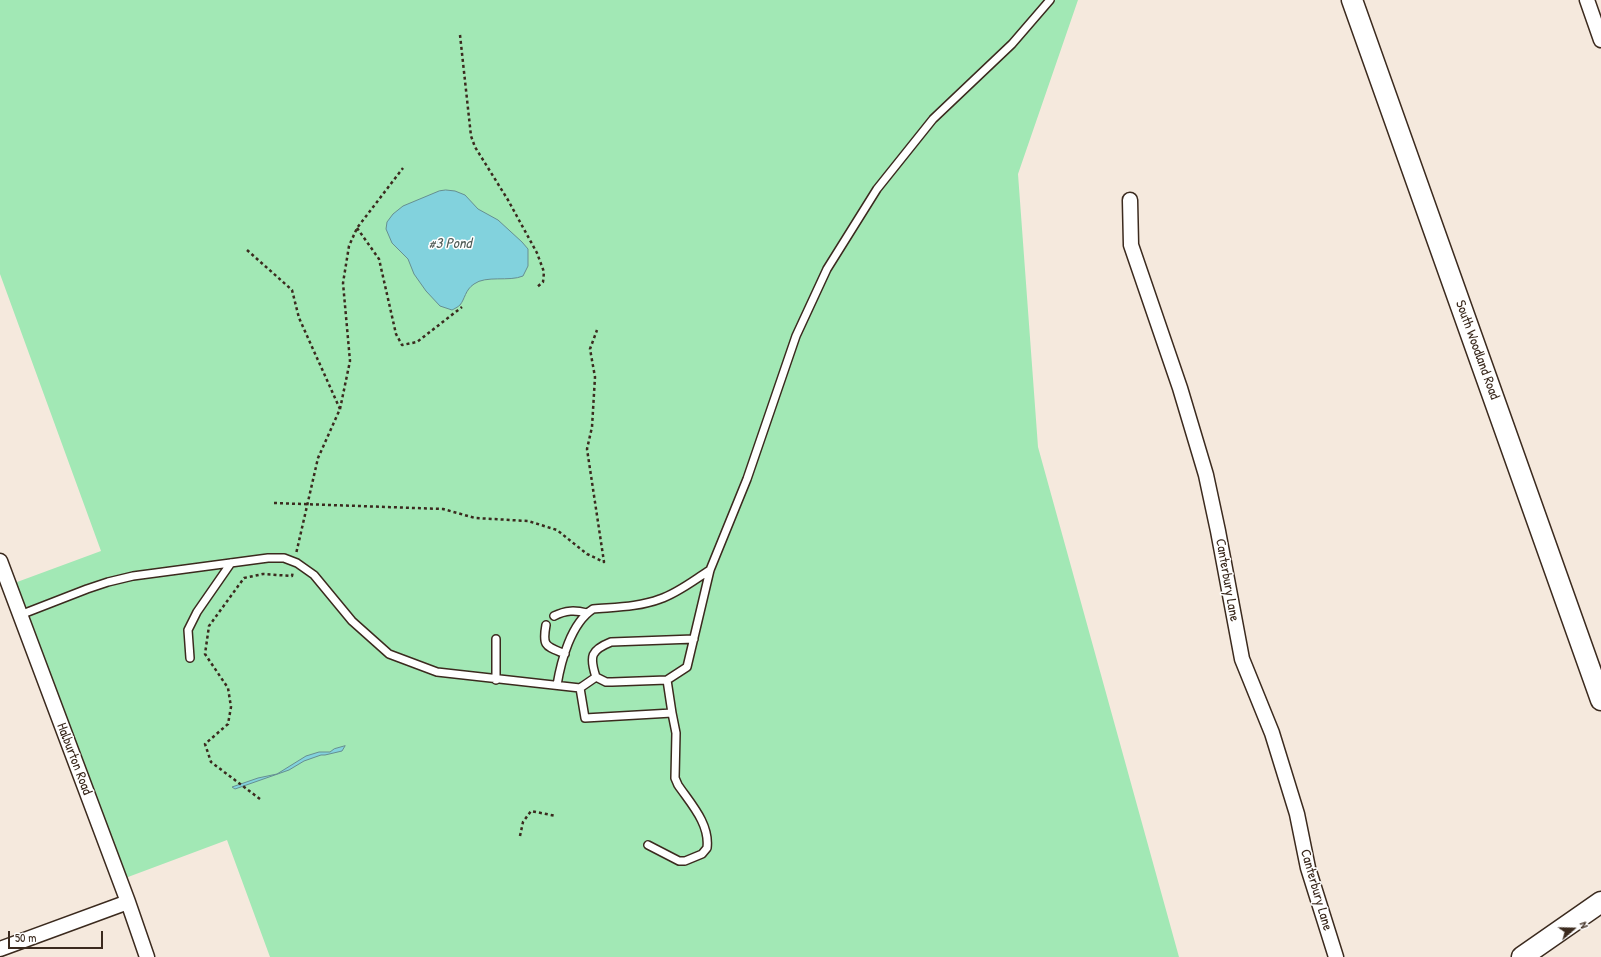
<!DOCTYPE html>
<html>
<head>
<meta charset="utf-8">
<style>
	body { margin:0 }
	#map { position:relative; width:1601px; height:957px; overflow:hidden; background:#f5e9dd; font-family:"Patrick Hand",sans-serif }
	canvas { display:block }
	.north { position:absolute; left:1553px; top:909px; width:40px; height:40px; -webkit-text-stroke:3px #fff; paint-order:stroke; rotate:70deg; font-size:11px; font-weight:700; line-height:16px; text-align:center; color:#3b2a1e }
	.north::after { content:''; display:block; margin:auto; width:14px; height:18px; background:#3b2a1e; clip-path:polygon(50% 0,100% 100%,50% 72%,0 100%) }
	.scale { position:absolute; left:8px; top:931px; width:95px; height:18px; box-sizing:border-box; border:2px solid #3b2a1e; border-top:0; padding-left:5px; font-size:12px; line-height:14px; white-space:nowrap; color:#3b2a1e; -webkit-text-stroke:3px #fff; paint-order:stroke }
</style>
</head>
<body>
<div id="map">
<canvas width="1601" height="957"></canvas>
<div class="north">N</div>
<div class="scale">50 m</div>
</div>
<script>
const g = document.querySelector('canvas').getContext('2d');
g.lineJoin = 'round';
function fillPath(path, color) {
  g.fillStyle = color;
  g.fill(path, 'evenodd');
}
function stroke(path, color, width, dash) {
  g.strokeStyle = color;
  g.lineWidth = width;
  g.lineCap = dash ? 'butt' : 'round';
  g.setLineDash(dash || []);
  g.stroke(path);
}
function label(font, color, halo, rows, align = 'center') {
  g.font = font + ' "Patrick Hand",sans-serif';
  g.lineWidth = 3;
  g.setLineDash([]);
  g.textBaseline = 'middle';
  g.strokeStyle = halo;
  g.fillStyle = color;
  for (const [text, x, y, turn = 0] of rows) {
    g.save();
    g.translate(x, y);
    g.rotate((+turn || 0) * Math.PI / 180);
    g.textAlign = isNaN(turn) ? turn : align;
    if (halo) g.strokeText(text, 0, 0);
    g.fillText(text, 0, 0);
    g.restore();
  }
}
fillPath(new Path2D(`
	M 0,0 L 1078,0 L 1018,174 L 1038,447 L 1179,957 L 270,957 L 227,840 L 120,880 L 9,585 L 101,551 L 0,274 Z`), '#a2e8b5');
const water = new Path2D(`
	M 446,190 L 455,191 L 465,195 L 478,209 L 498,220 L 522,242 L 528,249 L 528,266 L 523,276 C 509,282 486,275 474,284 C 465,290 465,299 460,305 C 458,307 454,309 452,310 L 440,306 L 426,291 L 414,274 L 408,259 L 392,243 L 386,229 L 387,222 L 393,214 L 403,206 L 439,191 Z
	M 345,746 L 342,751 L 325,755 L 321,755 L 304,761 L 289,770 L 235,789 L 232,787 L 258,778 L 277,774 L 306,756 L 319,752 L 330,752 L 334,749 Z`);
fillPath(water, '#82d2dd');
stroke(water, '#668f91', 1);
const lane = new Path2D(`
	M 20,615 L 87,589 L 108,582 L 133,576 L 268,558 L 284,558 L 297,563 L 314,575 L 352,621 L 389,654 L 437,672 L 580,688 L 585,718 L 672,713 L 667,680 L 687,667 L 710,570 L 747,479 L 796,336 L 827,269 L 877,189 L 933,119 L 1012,44 L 1050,0
	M 554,616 C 566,610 575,610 587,613
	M 546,625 C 542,647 546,646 565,654
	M 190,658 L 188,630 L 197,612 L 231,563
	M 496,680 L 496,639
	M 667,680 L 612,682 L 606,682 L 596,677 C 589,656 591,650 611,642 L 694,639
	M 557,685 C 561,661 571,623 593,609 C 615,607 639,607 660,599 C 678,593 694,580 710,570
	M 580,688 L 596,677
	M 648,845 L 679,861 L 685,861 L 702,854 L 707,848 C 710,824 691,804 678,785 L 675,778 L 676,733 L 672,713`);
const street = new Path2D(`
	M 1587,0 L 1601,40
	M 1130,200 L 1131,245 L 1180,388 L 1206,475 L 1218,531 L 1242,659 L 1272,733 L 1297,814 L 1308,868 L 1336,957
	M 0,561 L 128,902 L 147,957
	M 0,949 L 128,902`);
const secondary = new Path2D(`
	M 1352,0 L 1601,700
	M 1522,957 L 1601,902`);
stroke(lane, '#3b2a1e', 10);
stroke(street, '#3b2a1e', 17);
stroke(secondary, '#3b2a1e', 23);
stroke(new Path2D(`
	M 460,35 L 471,136 L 475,147 L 508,200 L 537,253 L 544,272 L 543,282 L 536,288
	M 357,228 L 379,259 L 396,334 L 402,345 L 417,342 L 462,307
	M 247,250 L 292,290 L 299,318 L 340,409 L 318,458 L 296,554
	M 340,409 L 350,361 L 343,283 L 349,246 L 357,228 L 403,168
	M 274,503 L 443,509 L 475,518 L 528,521 L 557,530 L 587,554 L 604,562 L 587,449 L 592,427 L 595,377 L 590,349 L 597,330
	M 260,799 L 211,762 L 205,744 L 228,724 L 231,707 L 228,688 L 205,654 L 209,626 L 244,578 L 263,574 L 292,576 L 293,571
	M 520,836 L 523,822 L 531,811 L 556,816`), '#3b2a1e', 2.5, [3, 3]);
stroke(lane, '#fff', 7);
stroke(street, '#fff', 14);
stroke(secondary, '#fff', 20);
label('14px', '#3b2a1e', '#fff', [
	["South Woodland Road",1477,350,70],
	["Canterbury Lane",1227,580,80],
	["Halburton Road",74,759,69],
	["Canterbury Lane",1316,890,74]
]);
label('italic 15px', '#505c57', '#fff', [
	["#3 Pond",450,244]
]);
</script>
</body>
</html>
